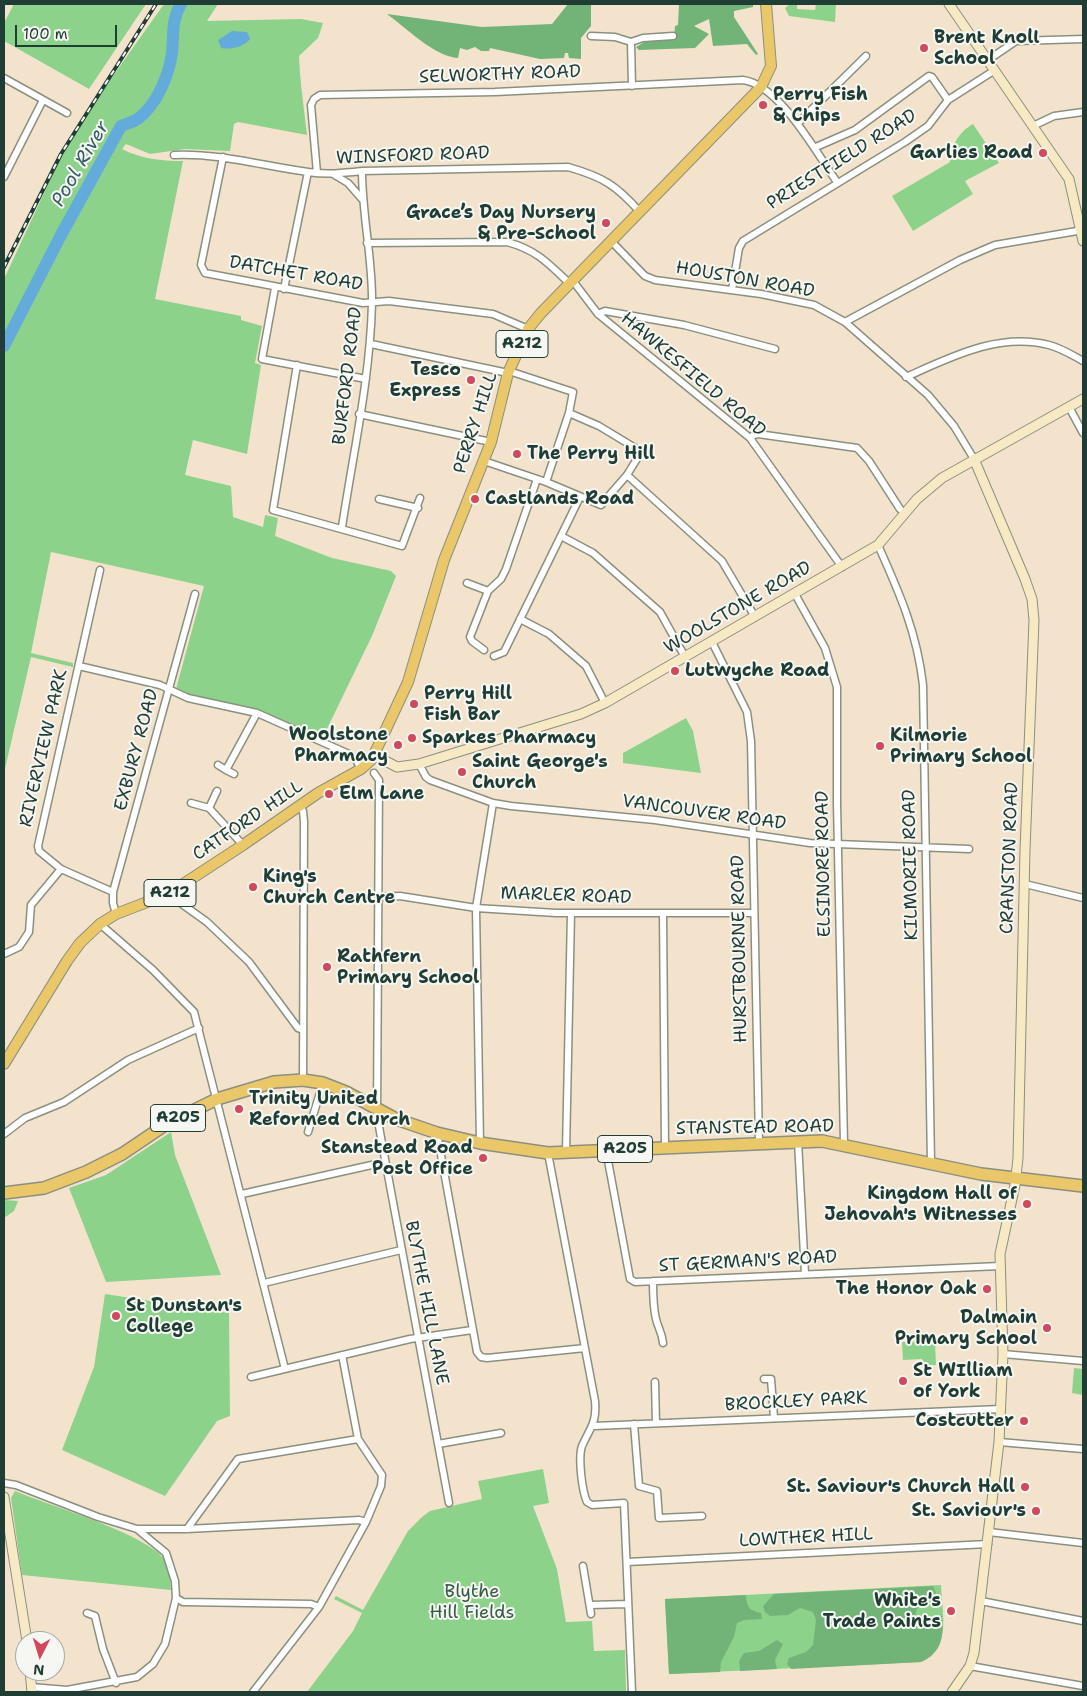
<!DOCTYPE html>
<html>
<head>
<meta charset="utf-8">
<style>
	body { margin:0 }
	#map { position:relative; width:1087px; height:1696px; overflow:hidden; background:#f4e3cc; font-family:"Shantell Sans",sans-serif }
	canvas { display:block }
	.frame { position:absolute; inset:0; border:5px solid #1f3d34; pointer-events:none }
	.north { position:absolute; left:15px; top:1631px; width:50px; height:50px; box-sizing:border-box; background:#f6f6f2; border:1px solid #a0aca6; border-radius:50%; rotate:185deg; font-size:14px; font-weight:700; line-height:20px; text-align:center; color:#1f3d34 }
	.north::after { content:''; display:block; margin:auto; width:18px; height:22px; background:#d1495b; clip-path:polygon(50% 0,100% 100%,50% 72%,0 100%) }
	.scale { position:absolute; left:15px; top:25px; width:102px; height:22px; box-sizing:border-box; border:2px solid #1f3d34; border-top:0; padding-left:6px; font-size:15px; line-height:18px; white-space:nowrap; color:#1f3d34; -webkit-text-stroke:4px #f6f6f2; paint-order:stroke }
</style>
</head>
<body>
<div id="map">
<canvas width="1087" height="1696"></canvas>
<div class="frame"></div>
<div class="north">N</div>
<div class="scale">100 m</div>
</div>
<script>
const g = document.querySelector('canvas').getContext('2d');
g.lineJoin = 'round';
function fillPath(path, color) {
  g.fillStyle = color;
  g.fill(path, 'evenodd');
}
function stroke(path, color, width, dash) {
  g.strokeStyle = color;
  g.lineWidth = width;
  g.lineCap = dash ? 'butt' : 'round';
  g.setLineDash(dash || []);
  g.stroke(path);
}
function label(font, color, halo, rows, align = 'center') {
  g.font = font + ' "Shantell Sans",sans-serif';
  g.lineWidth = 4;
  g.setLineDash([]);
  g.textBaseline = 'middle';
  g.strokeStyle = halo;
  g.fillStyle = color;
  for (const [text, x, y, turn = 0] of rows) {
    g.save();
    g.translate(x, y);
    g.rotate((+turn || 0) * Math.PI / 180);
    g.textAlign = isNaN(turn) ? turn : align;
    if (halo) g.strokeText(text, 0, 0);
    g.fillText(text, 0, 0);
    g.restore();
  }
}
fillPath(new Path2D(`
	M 14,4 L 146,4 L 89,89 L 4,41 L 4,23 Z
	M 164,4 L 218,4 L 207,21 L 301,19 L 323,23 L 318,38 L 299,56 C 300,83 304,108 307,135 L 238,122 L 234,124 L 230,151 L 185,149 L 150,154 L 126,144 L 122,149 C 142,159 161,161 183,161 L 155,299 L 241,316 L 241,320 L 262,326 L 255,363 L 261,365 L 247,454 L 193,440 L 185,475 L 231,486 L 233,517 L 263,527 L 265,515 L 278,518 L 275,536 L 332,558 L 391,571 L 396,576 L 372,636 L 323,737 L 261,712 L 191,695 L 176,689 L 204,586 L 51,552 L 31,653 L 73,663 L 73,667 L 31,657 L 4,773 L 4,279 L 58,163 L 93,104 Z
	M 790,4 L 797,4 L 797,9 L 815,10 L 816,4 L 836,4 L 835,22 L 789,16 L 785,8 Z
	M 973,124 L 999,163 L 965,181 L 973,194 L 913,231 L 892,196 L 950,162 C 953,143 957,134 973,124 Z
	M 686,718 L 693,731 L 701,773 L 623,763 L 623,753 Z
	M 171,1132 L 175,1155 L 221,1275 L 106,1282 L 69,1188 L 106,1175 Z
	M 4,1200 L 18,1201 L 14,1211 L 4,1218 Z
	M 105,1294 L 229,1313 L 230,1416 L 217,1421 L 165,1496 L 62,1450 L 94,1367 Z
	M 935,1341 L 936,1365 L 923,1365 L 922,1359 L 903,1360 L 902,1342 Z
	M 1074,1368 L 1083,1369 L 1083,1395 L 1072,1393 Z
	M 543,1469 L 549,1503 L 533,1506 L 557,1569 L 566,1622 L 592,1621 L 594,1651 L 625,1650 L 626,1692 L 307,1692 L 353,1631 L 362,1613 L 334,1599 L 336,1596 L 363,1610 L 408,1531 L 422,1517 L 430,1511 L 482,1499 L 478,1481 Z
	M 15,1491 C 47,1505 148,1534 165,1560 C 171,1569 170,1580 171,1590 L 22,1575 L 11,1498 Z
	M 941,1585 C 942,1613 952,1648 921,1662 L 669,1674 L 665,1599 Z`), '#8dd28b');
fillPath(new Path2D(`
	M 568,4 L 591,4 L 591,26 L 581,38 L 581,59 L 569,58 L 568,53 L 565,53 L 564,58 L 540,59 L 490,48 L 489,51 L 481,51 L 475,47 L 467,50 L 460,48 L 458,58 C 435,57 405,27 387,14 L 482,27 L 552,24 Z
	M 624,4 L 753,4 L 753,7 L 734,11 L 734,17 L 758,54 L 756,55 L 747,44 L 713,46 L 709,19 L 694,26 L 709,34 L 695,48 L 639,50 L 636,47 L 648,40 L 674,38 L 675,26 L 678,25 L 679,5 Z
	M 933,1586 L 936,1593 L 918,1607 L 915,1615 L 917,1629 L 921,1629 L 930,1619 L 942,1616 C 944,1636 942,1653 921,1662 L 791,1669 L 787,1664 L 789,1658 L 806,1652 L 813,1645 L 816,1620 L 813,1612 L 800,1608 L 788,1615 L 770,1616 L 765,1612 L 763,1606 L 774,1594 Z
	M 746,1595 C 747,1608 749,1610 761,1613 L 762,1619 L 744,1620 L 737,1623 L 734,1637 L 721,1662 L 720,1672 L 669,1674 L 665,1599 Z
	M 777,1640 L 783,1644 L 775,1660 L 777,1669 L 740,1671 L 739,1661 L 744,1653 L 759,1651 Z`), '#72b477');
fillPath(new Path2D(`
	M 232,31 L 247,32 L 250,39 C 244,47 230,50 221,48 L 218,40 Z`), '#62abda');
stroke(new Path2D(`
	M 4,346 L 61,235 L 121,126 C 126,124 134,122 139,118 C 157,104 169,75 172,53 C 174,35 171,20 181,4`), '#62abda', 12);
const street = new Path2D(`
	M 591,36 L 615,37 L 631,42 L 643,38 L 673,36
	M 631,42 L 632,86
	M 988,60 L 1016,41 L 1083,39
	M 4,78 L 67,113
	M 798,123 L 866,56
	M 1033,126 L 1054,116 L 1083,112
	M 816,147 L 855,130 L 929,76 L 932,77 L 948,100
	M 174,155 C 220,153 263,166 308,172 C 326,175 344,173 362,171 L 568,167 C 603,177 616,185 640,212
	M 223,157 L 201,265 L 205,273 L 363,303 L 389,301 L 493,314 L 528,329
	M 317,173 L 311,105 L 314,99 L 320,95 L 495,92 L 743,80 C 780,85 817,154 837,182
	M 333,174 L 348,183 L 362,199
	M 4,177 L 43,100
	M 612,242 L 645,276 L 655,280 L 761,294 L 814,305 L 845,322 L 928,395 L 954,426 L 974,459
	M 367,243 L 507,242 C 537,250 549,264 570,284
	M 573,281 L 598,314 L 750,438 L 842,567
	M 275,288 L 262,359 L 366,379
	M 284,289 L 308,172
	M 732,290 L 739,248 L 743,241 L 905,142 L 928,126 L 948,100 L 995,70
	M 598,314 L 605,311 L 684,325 L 775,349
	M 845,322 L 960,260 L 995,245 L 1083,230
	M 371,344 L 508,373
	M 297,365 L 273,510 L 402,546 L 420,498
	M 509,371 L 573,392 L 569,413 L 546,482
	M 906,377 C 951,357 999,332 1049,345 C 1061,348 1072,355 1083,361
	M 1069,407 L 1083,433
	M 359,414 L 491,442
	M 750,438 L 754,435 L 758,434 L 857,448 L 869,461 L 900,509 L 905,513
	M 484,461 L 546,482 L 601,505 L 627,475 L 640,454 L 637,449 L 599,426 L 569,413
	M 627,475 L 722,561 L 755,617
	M 379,499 L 418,508
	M 342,527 C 353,454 370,379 372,304 C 373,260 362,216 362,171
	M 561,536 L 593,553 L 660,612 L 685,657
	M 878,545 C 899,592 917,632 923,685 L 931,1163
	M 100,570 L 38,846 L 39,851 L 61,869 L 113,892
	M 467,583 L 488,591
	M 795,594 L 825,648 L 837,687 L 837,803 L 844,1144
	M 520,619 L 549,634 L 586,666 L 605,703
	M 712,642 L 747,712 L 751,741 L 759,1143
	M 484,650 L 472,641 L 470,637 L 488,591 L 501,579 L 506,569 L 537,479
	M 494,656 L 504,652 L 580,497
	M 79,666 L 160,685 L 188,698 L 257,713 L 349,754 L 355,758 L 361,769
	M 419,764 L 426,777 L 430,780 L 493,803 L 511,806 L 655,820 L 810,843 L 969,849
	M 218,765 L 226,770 L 257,713
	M 226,770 L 234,774
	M 374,773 L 379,780 L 377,1116 L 449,1503
	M 217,791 L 209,808 L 243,845
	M 191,803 L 209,808
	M 300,806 L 303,811 L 304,822 L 303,1080
	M 1025,884 L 1083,898
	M 168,894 L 207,922 L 249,962 L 298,1028 L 303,1030
	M 378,897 L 400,896 L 476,908 L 556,913 L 754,913
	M 116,914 L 113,903 L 113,892 L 195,594
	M 663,914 L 665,1147
	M 100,924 L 153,970 L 194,1012 L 285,1369
	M 4,954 L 19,947 L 29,932 L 31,905 L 61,869
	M 308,1132 L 323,1083
	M 437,1133 L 477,1352 L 481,1357 L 487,1358 L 585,1348
	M 4,1134 L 25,1118 L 64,1102 L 128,1060 L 199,1028
	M 798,1141 L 805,1274
	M 480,1143 L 476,908 L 493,803
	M 606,1150 L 630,1279 L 635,1282 L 1000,1266
	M 566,1151 L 571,913
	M 548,1153 L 595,1401 C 597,1423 590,1428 582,1446 C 578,1458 582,1491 587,1502 L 592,1505 L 624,1503 L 632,1692
	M 242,1194 L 385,1162
	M 653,1281 C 653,1294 653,1307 656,1319 C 658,1328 662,1332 663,1343
	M 264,1283 L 401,1250
	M 1003,1354 L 1083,1361
	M 251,1377 L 410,1339 L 472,1330
	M 764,1379 L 771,1379 L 774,1418
	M 655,1382 L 656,1423
	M 634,1424 L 639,1486 L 657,1491 L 659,1518 L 702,1516
	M 594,1426 L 1001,1409
	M 999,1442 L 1083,1449
	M 438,1444 L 501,1433
	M 4,1483 L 16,1485 L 98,1517 L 137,1529 L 166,1553 L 175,1581 L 176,1598 L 165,1644 L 153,1664 L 137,1677 L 67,1690 L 31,1687
	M 137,1529 L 187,1529 L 359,1520 L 366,1522
	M 187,1529 L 238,1459 L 358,1439
	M 989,1532 L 1083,1543
	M 627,1562 L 988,1544
	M 583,1566 L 591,1614
	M 176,1598 L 183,1602 L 311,1604 L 319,1607
	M 981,1601 L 1083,1621
	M 590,1605 L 628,1604
	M 87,1613 L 95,1616 L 103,1649 L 116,1683
	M 970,1666 L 1083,1686
	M 253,1692 L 319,1607 L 366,1522 L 381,1486 L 382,1475 L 358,1439 L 342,1355`);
const secondary = new Path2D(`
	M 949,4 L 1069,179 L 1083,241
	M 374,755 L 397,767 L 419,764 L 581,714 L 605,703 L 878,545 L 917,499 L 942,478 L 1083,399
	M 4,1497 L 27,1641
	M 30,1671 L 32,1692
	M 952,1692 L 970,1666 L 974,1653 L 999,1442 L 1003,1354 L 1000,1254 L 1015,1185 L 1018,1158 L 1025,850 L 1034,620 L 1032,599 L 1025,579 L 974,459`);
const primary = new Path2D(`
	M 4,1064 L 67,961 L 80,943 L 100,924 L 116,914 L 168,894 L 243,845 L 318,793 L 361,769 L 372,759 L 408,682 L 444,560 L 491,442 L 508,373 L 528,329 L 541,313 L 761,87 L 771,66 L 766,4`);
const highway = new Path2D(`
	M 4,1193 L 44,1188 L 86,1172 L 122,1154 L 168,1123 L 217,1099 L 274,1082 L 303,1080 L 323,1083 L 346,1092 L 396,1119 L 437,1133 L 480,1143 L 548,1153 L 822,1141 L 981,1174 L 1083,1186`);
stroke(street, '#8a9080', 9);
stroke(secondary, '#8a9080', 11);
stroke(primary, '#8a9080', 12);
stroke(highway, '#8a9080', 14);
stroke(street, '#fff', 6);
stroke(secondary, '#f7e9c3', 9);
stroke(primary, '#eac769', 10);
stroke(highway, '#eac769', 11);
const rail = new Path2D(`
	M 4,267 L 61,154 L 156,4`);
stroke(rail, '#1f3d34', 4);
stroke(rail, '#f6f6f2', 2, [5.5]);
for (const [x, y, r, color] of [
	[924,48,5,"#d1495b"],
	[763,105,5,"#d1495b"],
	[1043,153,5,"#d1495b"],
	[606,223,5,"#d1495b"],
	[471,380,5,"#d1495b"],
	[517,454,5,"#d1495b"],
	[475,499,5,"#d1495b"],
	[675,671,5,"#d1495b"],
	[414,704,5,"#d1495b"],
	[412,738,5,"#d1495b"],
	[398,745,5,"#d1495b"],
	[880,746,5,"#d1495b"],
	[462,772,5,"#d1495b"],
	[329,794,5,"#d1495b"],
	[253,887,5,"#d1495b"],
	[327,967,5,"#d1495b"],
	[239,1109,5,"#d1495b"],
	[483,1158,5,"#d1495b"],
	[1027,1204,5,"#d1495b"],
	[987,1289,5,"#d1495b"],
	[116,1316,5,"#d1495b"],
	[1047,1328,5,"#d1495b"],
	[903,1381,5,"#d1495b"],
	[1024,1421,5,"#d1495b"],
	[1025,1487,5,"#d1495b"],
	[1036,1511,5,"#d1495b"],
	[951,1611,5,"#d1495b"]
]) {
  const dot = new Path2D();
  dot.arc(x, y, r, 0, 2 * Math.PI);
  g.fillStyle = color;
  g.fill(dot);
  stroke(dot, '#f6f6f2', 2);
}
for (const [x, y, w] of [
	[522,344,52],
	[170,893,52],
	[178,1118,55],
	[625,1149,55]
]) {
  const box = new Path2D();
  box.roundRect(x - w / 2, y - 13.5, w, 27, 4);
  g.fillStyle = '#f6f6f2';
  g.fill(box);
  stroke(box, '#1f3d34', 1);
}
label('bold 16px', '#1f3d34', null, [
	["A212",522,344],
	["A212",170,893],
	["A205",178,1118],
	["A205",625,1149]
]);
label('bold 18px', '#1f3d34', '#f6f6f2', [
	["Brent Knoll",934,38],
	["School",934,59],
	["Perry Fish",773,95],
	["& Chips",773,116],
	["Garlies Road",1033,153,"right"],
	["Grace’s Day Nursery",596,213,"right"],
	["& Pre-School",596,234,"right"],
	["Tesco",461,370,"right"],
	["Express",461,391,"right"],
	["The Perry Hill",527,454],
	["Castlands Road",485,499],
	["Lutwyche Road",685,671],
	["Perry Hill",424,694],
	["Fish Bar",424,715],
	["Woolstone",388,735,"right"],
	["Pharmacy",388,756,"right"],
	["Kilmorie",890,736],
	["Primary School",890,757],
	["Sparkes Pharmacy",422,738],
	["Saint George's",472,762],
	["Church",472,783],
	["Elm Lane",339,794],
	["King's",263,877],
	["Church Centre",263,898],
	["Rathfern",337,957],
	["Primary School",337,978],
	["Trinity United",249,1099],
	["Reformed Church",249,1120],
	["Stanstead Road",473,1148,"right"],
	["Post Office",473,1169,"right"],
	["Kingdom Hall of",1017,1194,"right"],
	["Jehovah's Witnesses",1017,1215,"right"],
	["The Honor Oak",977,1289,"right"],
	["St Dunstan's",126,1306],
	["College",126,1327],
	["Dalmain",1037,1318,"right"],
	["Primary School",1037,1339,"right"],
	["St WIlliam",913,1371],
	["of York",913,1392],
	["Costcutter",1014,1421,"right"],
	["St. Saviour's Church Hall",1015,1487,"right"],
	["St. Saviour's",1026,1511,"right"],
	["White's",941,1601,"right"],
	["Trade Paints",941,1622,"right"]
], 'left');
label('18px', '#1f3d34', '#f6f6f2', [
	["SELWORTHY ROAD",500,75,-2],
	["WINSFORD ROAD",413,156,-2],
	["PRIESTFIELD ROAD",842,160,-32],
	["DATCHET ROAD",296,274,10],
	["HOUSTON ROAD",745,280,10],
	["HAWKESFIELD ROAD",693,375,40],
	["BURFORD ROAD",348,376,-83],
	["PERRY HILL",476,423,-72],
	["WOOLSTONE ROAD",738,608,-30],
	["RIVERVIEW PARK",44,748,-77],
	["EXBURY ROAD",137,750,-75],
	["VANCOUVER ROAD",704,813,8],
	["CATFORD HILL",248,821,-34],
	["CRANSTON ROAD",1010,858,-88],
	["ELSINORE ROAD",824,864,-91],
	["KILMORIE ROAD",911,865,-91],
	["MARLER ROAD",566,896,2],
	["HURSTBOURNE ROAD",740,949,-91],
	["STANSTEAD ROAD",755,1128,-1],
	["ST GERMAN'S ROAD",748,1262,-3],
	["BLYTHE HILL LANE",426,1303,79],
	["BROCKLEY PARK",796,1402,-3],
	["LOWTHER HILL",806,1538,-3]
]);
label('18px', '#355b45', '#f6f6f2', [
	["Blythe",472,1592],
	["Hill Fields",472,1613]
]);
label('italic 19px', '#335e66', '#f6f6f2', [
	["Pool River",81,164,-60]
]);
</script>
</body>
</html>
